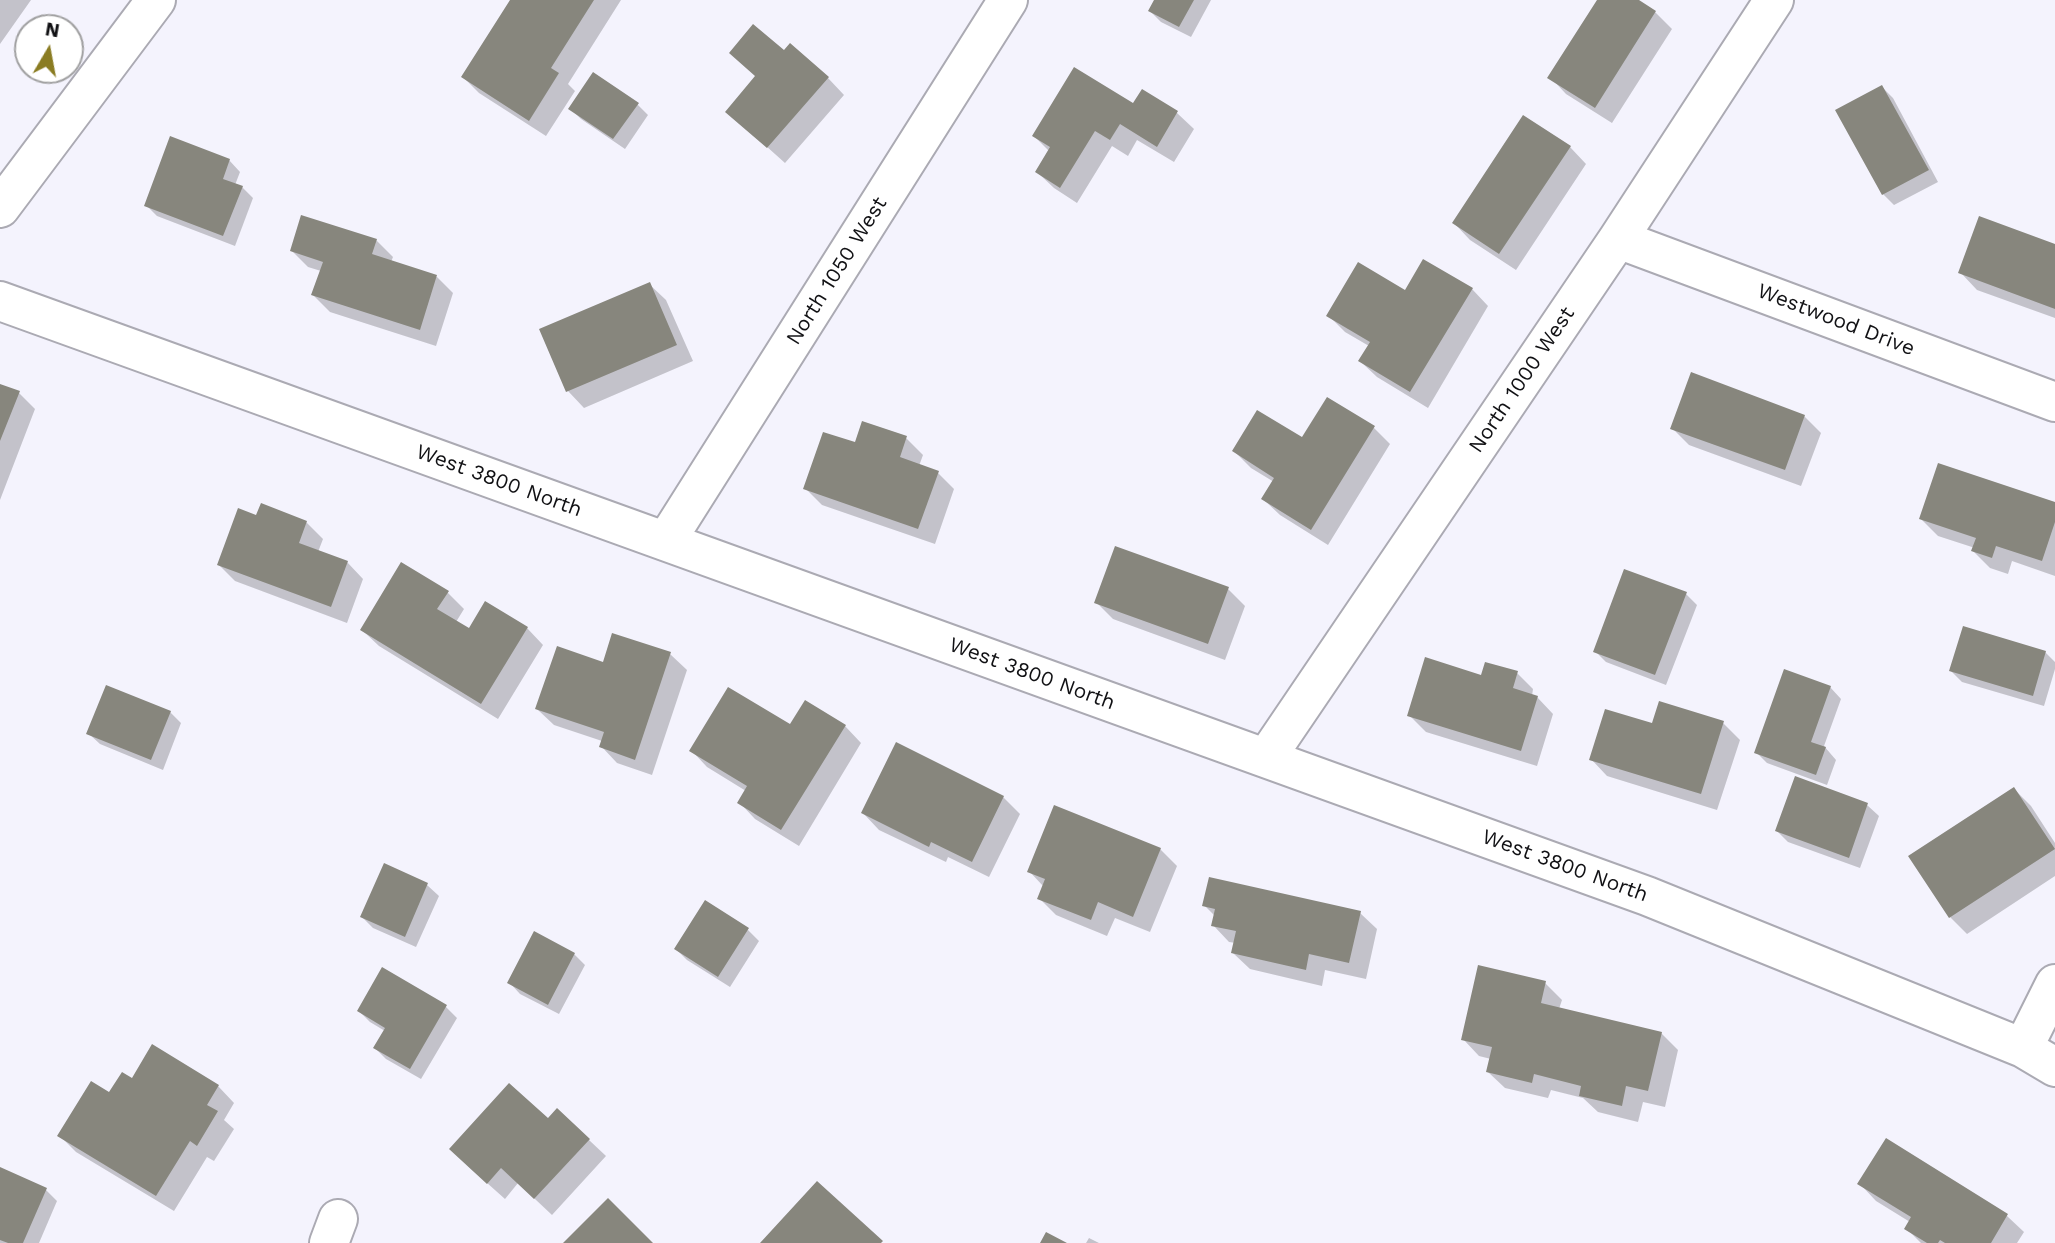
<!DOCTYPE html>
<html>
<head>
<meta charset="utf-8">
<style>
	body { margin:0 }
	#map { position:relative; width:2055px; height:1243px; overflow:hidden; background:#f4f3fd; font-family:"Work Sans",sans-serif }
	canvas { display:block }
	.north { position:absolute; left:14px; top:14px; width:70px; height:70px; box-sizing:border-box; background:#fff; border:2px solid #a0a0a1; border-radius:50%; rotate:10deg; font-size:19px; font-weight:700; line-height:28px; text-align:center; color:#111114 }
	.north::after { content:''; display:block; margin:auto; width:24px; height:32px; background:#8a7c22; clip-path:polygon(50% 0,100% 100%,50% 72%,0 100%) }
</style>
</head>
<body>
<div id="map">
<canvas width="2055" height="1243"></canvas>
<div class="north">N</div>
</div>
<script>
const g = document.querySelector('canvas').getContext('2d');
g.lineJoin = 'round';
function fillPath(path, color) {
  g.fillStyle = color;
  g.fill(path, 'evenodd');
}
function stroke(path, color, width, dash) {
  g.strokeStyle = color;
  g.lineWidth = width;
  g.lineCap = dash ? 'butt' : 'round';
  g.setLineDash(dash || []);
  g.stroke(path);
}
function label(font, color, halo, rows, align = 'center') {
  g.font = font + ' "Work Sans",sans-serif';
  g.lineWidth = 5;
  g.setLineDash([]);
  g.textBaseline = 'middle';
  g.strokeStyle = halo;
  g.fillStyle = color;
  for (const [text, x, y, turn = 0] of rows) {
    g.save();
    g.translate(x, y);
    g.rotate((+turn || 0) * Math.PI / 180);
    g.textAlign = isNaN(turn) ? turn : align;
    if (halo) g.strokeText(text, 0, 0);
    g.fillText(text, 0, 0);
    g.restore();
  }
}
fillPath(new Path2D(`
	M 0,0 L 31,0 L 0,44 Z
	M 512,0 L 621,0 L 568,84 L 575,91 L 546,136 L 479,93 L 463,77 Z
	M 1156,0 L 1211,0 L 1191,37 L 1161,22 L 1150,11 Z
	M 1599,0 L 1636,0 L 1655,12 L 1672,29 L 1612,123 L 1566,94 L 1550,77 Z
	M 784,52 L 828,78 L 844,95 L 785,163 L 727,111 Z
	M 1882,87 L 1893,98 L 1938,182 L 1894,205 L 1883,194 Z
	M 1142,91 L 1177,113 L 1194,129 L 1174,162 L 1137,140 L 1128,156 L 1112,146 L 1077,203 L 1054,188 L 1037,172 L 1050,152 L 1034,136 L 1133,106 Z
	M 637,104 L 648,115 L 625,149 L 581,119 L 570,108 Z
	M 1570,147 L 1586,164 L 1516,270 L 1470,240 L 1454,223 Z
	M 229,160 L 240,172 L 235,185 L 242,187 L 253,198 L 235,246 L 157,216 L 146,205 Z
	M 376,240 L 393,257 L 391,262 L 437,277 L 453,293 L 436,346 L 330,312 L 313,295 L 321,271 L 308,267 L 292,251 Z
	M 2055,246 L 2055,318 L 1977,290 L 1961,273 Z
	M 649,284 L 666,300 L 693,361 L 584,408 L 568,391 Z
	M 1472,289 L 1488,306 L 1428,408 L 1377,377 L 1360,361 L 1369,346 L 1345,332 L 1328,315 L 1405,292 Z
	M 0,386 L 19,393 L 35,409 L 0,500 Z
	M 1804,416 L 1821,433 L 1801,486 L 1689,445 L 1672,428 Z
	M 1373,427 L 1390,444 L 1328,545 L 1280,515 L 1263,499 L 1274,482 L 1251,468 L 1234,451 Z
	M 906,438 L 923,455 L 919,466 L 938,473 L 954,489 L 935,544 L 822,505 L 805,488 L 856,444 Z
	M 2055,504 L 2055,576 L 2012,561 L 2008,574 L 1990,568 L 1973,551 L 1975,548 L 1938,536 L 1921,519 Z
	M 258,517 L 306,522 L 323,539 L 318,552 L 347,562 L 363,579 L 347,623 L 235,581 L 219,565 Z
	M 1116,548 L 1228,589 L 1245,606 L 1225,660 L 1113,619 L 1096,602 Z
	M 447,592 L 464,609 L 456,622 L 469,630 L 527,628 L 543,645 L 498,719 L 379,646 L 362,630 Z
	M 1686,594 L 1697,605 L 1666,685 L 1606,662 L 1595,651 Z
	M 2045,652 L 2055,662 L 2055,669 L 2044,706 L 1962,682 L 1951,671 Z
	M 670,654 L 687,670 L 652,775 L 617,763 L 601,746 L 602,741 L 554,725 L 537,709 L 604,664 Z
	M 1517,673 L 1533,689 L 1532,696 L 1537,697 L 1553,714 L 1537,766 L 1426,732 L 1409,715 L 1482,677 Z
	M 1830,687 L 1841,699 L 1824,746 L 1836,760 L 1827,785 L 1767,763 L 1756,752 Z
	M 170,712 L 181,723 L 163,770 L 100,744 L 88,733 Z
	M 1723,723 L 1740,740 L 1717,810 L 1607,776 L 1591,759 L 1653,725 Z
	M 845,726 L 861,743 L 799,846 L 755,819 L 739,802 L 746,791 L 707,767 L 691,750 L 790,727 Z
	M 1796,779 L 1867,805 L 1879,816 L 1860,868 L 1788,842 L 1777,831 Z
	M 2014,789 L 2031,806 L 2055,843 L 2055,876 L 1967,934 L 1950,917 L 1911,857 Z
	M 1003,797 L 1020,814 L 989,877 L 948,857 L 946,862 L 879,830 L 863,813 Z
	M 1160,849 L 1177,866 L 1150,932 L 1115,918 L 1107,936 L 1056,915 L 1039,898 L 1044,887 L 1029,871 Z
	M 385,865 L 427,885 L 439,896 L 416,947 L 373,928 L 362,917 Z
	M 1204,905 L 1360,913 L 1377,929 L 1366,979 L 1325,970 L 1322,986 L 1250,969 L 1233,953 L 1236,943 L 1229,942 L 1213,925 L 1215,916 Z
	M 748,930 L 759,941 L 730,987 L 687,960 L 676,949 Z
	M 574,954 L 585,965 L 559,1014 L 520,994 L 509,982 Z
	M 383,970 L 446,1007 L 457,1018 L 421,1079 L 386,1059 L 375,1048 L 385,1031 L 370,1022 L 359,1011 Z
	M 1545,983 L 1562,1000 L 1559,1009 L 1661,1033 L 1678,1050 L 1665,1107 L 1643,1102 L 1638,1122 L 1598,1112 L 1583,1098 L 1551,1090 L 1548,1098 L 1505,1088 L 1488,1072 L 1491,1059 L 1479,1056 L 1463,1039 Z
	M 132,1080 L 218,1086 L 234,1103 L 224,1120 L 234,1129 L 214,1161 L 207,1157 L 174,1211 L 76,1152 L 59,1135 L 110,1095 Z
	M 548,1121 L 589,1140 L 606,1156 L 552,1215 L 518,1183 L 505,1199 L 468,1166 Z
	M 1887,1141 L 2007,1216 L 2024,1232 L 2017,1243 L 1921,1243 L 1906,1228 L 1910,1222 L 1876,1201 L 1860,1184 Z
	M 0,1169 L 46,1190 L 57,1201 L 39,1243 L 0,1243 Z
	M 1089,1238 L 1099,1243 L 1086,1243 Z`), '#0003');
fillPath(new Path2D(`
	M 510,0 L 594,0 L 551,68 L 559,73 L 529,121 L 461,77 Z
	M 1154,0 L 1194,0 L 1179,27 L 1148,11 Z
	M 1597,0 L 1639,0 L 1656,11 L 1595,108 L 1547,78 Z
	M 753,24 L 784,50 L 790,43 L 829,77 L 767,148 L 725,112 L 755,76 L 729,53 Z
	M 1074,67 L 1133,103 L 1142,89 L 1178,111 L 1157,147 L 1120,124 L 1110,140 L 1095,131 L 1060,188 L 1035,172 L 1050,147 L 1032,136 Z
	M 593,72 L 639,103 L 613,139 L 568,109 Z
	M 1882,85 L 1929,170 L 1882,195 L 1835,110 Z
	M 1523,115 L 1571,146 L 1499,254 L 1452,223 Z
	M 170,136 L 230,159 L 223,179 L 243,186 L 223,236 L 144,206 Z
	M 301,215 L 377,239 L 372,254 L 437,275 L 420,330 L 311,295 L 323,262 L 290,251 Z
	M 1979,216 L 2055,244 L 2055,309 L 1958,273 Z
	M 1423,259 L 1473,288 L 1410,392 L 1358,361 L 1370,342 L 1326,316 L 1358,262 L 1405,290 Z
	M 650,282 L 677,345 L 566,392 L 539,329 Z
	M 1691,372 L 1805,415 L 1785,470 L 1670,429 Z
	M 0,384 L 20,391 L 0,441 Z
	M 1327,397 L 1375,426 L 1311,530 L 1261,499 L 1274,478 L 1232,451 L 1257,410 L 1302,437 Z
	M 862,421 L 907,436 L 900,457 L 939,471 L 918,529 L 803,489 L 823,432 L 855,442 Z
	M 1938,463 L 2055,502 L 2055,522 L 2042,561 L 1996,546 L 1992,558 L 1971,551 L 1976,538 L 1919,519 Z
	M 261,503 L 307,521 L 299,543 L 348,561 L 331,607 L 217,565 L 238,508 L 256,515 Z
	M 1115,546 L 1229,587 L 1208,644 L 1094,603 Z
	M 401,562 L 449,591 L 437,609 L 469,628 L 485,601 L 528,627 L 481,704 L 360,630 Z
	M 1624,569 L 1687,592 L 1655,675 L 1593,652 Z
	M 1963,626 L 2046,651 L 2033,696 L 1949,671 Z
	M 612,633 L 671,652 L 635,760 L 599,747 L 604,732 L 535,709 L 557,646 L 603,662 Z
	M 1425,657 L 1481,675 L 1485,662 L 1518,671 L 1513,688 L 1538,696 L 1521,751 L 1407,716 Z
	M 1784,669 L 1831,686 L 1811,742 L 1826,747 L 1816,775 L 1754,753 Z
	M 106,685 L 171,711 L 151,760 L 86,734 Z
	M 728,687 L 790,724 L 805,700 L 846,725 L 781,830 L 737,803 L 747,786 L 689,751 Z
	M 1659,701 L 1724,721 L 1701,794 L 1589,760 L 1605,709 L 1652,723 Z
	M 896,742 L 1004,796 L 972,862 L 931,842 L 929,847 L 861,813 Z
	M 1795,776 L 1868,803 L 1849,858 L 1775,831 Z
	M 2014,787 L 2055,849 L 1949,918 L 1908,856 Z
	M 1054,805 L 1161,848 L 1133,917 L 1098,902 L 1091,920 L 1037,899 L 1045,879 L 1027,872 Z
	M 384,863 L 428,883 L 405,937 L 360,917 Z
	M 1209,877 L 1361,911 L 1349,963 L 1309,954 L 1306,970 L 1231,953 L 1236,931 L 1211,926 L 1215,909 L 1202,906 Z
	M 705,900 L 749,928 L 718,977 L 674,949 Z
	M 534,931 L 575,953 L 548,1005 L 507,983 Z
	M 1478,965 L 1546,981 L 1541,1003 L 1662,1032 L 1648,1091 L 1626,1086 L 1622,1106 L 1579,1096 L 1581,1086 L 1534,1074 L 1532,1083 L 1486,1072 L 1492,1047 L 1461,1040 Z
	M 382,967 L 447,1005 L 410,1069 L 373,1048 L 385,1028 L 357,1011 Z
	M 152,1044 L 219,1085 L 207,1105 L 218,1111 L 197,1146 L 190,1141 L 156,1196 L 57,1136 L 91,1081 L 109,1092 L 122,1072 L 132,1078 Z
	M 509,1083 L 548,1118 L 557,1108 L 590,1139 L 534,1199 L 501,1168 L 487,1184 L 449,1149 Z
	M 1886,1138 L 2008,1214 L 1991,1243 L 1945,1243 L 1940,1240 L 1938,1243 L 1927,1243 L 1904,1229 L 1911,1217 L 1857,1184 Z
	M 0,1167 L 47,1188 L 23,1243 L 8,1243 L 0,1240 Z
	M 817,1181 L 883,1241 L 881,1243 L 760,1243 Z
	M 608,1198 L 653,1243 L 563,1243 Z
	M 1046,1232 L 1067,1243 L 1040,1243 Z`), '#87867d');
const street = new Path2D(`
	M 0,208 L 156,0
	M 1618,239 L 2055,402
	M 0,301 L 1647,896 L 2023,1048 L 2055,1067
	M 666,541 L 1008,0
	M 1266,758 L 1618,239 L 1774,0
	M 2023,1048 L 2055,984
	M 329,1243 L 338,1219`);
stroke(street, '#abaab3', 42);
stroke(street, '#fff', 38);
label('21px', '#111114', '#fff', [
	["North 1050 West",837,271,-58],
	["Westwood Drive",1836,320,21],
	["North 1000 West",1522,380,-56],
	["West 3800 North",499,481,20],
	["West 3800 North",1032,674,20],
	["West 3800 North",1565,866,20]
]);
</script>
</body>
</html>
